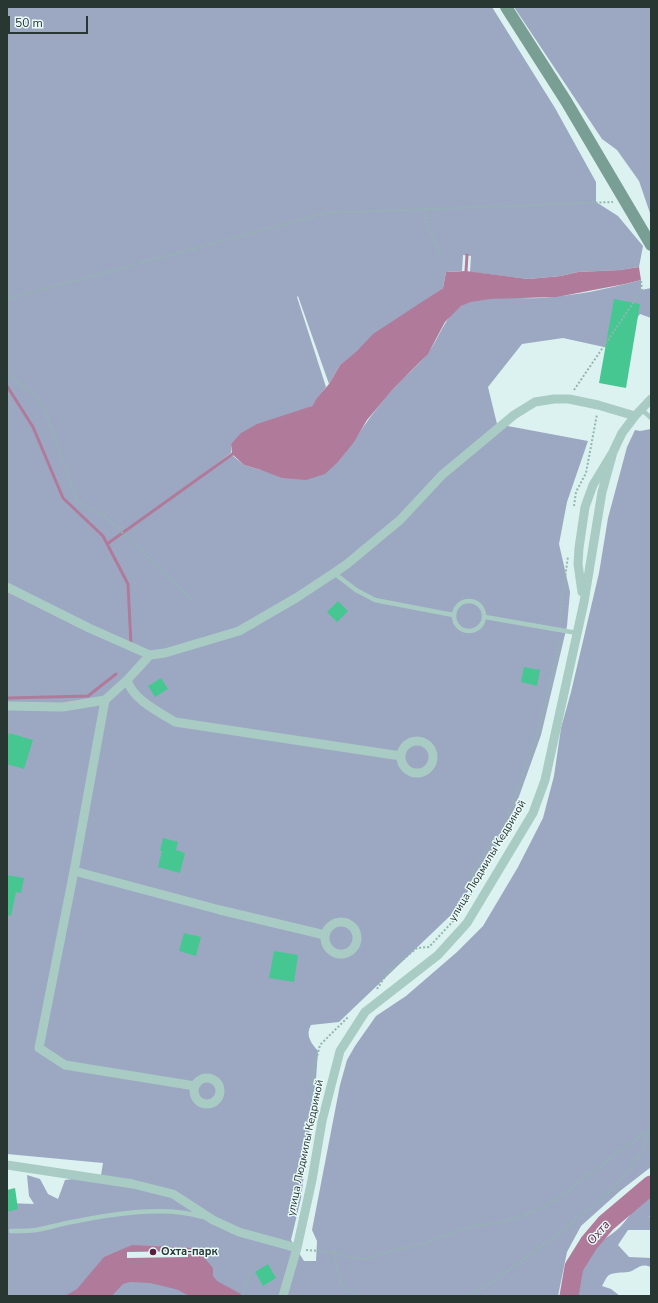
<!DOCTYPE html>
<html>
<head>
<meta charset="utf-8">
<style>
	body { margin:0 }
	#map { position:relative; width:658px; height:1303px; overflow:hidden; background:#dcf2f0; font-family:"Nunito Sans",sans-serif }
	canvas { display:block }
	.frame { position:absolute; inset:0; border:8px solid #283732; pointer-events:none }
	.scale { position:absolute; left:8px; top:16px; width:80px; height:18px; box-sizing:border-box; border:2px solid #283732; border-top:0; padding-left:5px; font-size:12px; line-height:14px; white-space:nowrap; color:#283732; -webkit-text-stroke:3px #e9faf8; paint-order:stroke }
</style>
</head>
<body>
<div id="map">
<canvas width="658" height="1303"></canvas>
<div class="frame"></div>
<div class="scale">50 m</div>
</div>
<script>
const g = document.querySelector('canvas').getContext('2d');
g.lineJoin = 'round';
function fillPath(path, color) {
  g.fillStyle = color;
  g.fill(path, 'evenodd');
}
function stroke(path, color, width, dash) {
  g.strokeStyle = color;
  g.lineWidth = width;
  g.lineCap = dash ? 'butt' : 'round';
  g.setLineDash(dash || []);
  g.stroke(path);
}
function label(font, color, halo, rows, align = 'center') {
  g.font = font + ' "Nunito Sans",sans-serif';
  g.lineWidth = 3;
  g.setLineDash([]);
  g.textBaseline = 'middle';
  g.strokeStyle = halo;
  g.fillStyle = color;
  for (const [text, x, y, turn = 0] of rows) {
    g.save();
    g.translate(x, y);
    g.rotate((+turn || 0) * Math.PI / 180);
    g.textAlign = isNaN(turn) ? turn : align;
    if (halo) g.strokeText(text, 0, 0);
    g.fillText(text, 0, 0);
    g.restore();
  }
}
fillPath(new Path2D(`
	M 7,7 L 492,7 L 555,108 L 596,182 L 596,202 L 618,216 L 643,246 L 639,267 L 620,270 L 578,272 L 561,276 L 528,279 L 470,272 L 471,256 L 463,255 L 462,271 L 446,272 L 443,288 L 414,308 L 340,365 L 329,384 L 298,296 L 297,297 L 326,387 L 312,406 L 231,444 L 231,453 L 167,501 L 232,455 L 244,465 L 261,470 L 339,461 C 357,437 373,411 393,389 C 404,377 417,367 427,354 C 441,337 446,309 470,302 C 489,296 519,299 540,298 C 574,296 608,289 641,280 L 641,290 L 651,288 L 651,318 L 640,314 L 613,349 L 563,338 L 522,344 L 488,387 L 497,424 L 588,441 L 567,502 L 559,544 L 570,592 L 567,626 L 541,735 L 508,827 L 479,876 L 451,915 L 339,1022 L 311,1025 C 305,1035 311,1043 318,1051 L 316,1079 L 301,1198 L 291,1240 L 304,1261 L 316,1261 L 317,1241 L 312,1230 L 340,1085 L 347,1060 L 355,1046 L 376,1016 L 406,996 L 457,952 L 483,926 L 518,867 L 543,818 L 554,776 L 561,728 L 571,692 L 599,573 L 608,518 L 627,447 L 635,430 L 640,431 L 651,429 L 651,1167 L 620,1191 L 581,1226 L 567,1252 L 558,1296 L 7,1296 L 7,1203 L 34,1204 L 29,1196 L 27,1175 L 40,1179 L 48,1194 L 58,1199 L 65,1180 L 101,1175 L 103,1163 L 7,1154 Z
	M 514,7 L 651,7 L 651,216 L 639,181 L 617,150 L 602,139 Z
	M 651,1191 L 651,1214 L 649,1217 L 651,1216 L 651,1230 L 628,1230 L 618,1245 L 629,1257 L 651,1258 L 651,1267 C 640,1262 637,1270 628,1272 C 621,1273 615,1272 609,1275 C 606,1277 604,1283 602,1286 L 611,1289 L 620,1296 L 576,1296 C 580,1279 582,1258 596,1245 C 604,1238 614,1234 621,1226 C 631,1215 638,1201 651,1191 Z`), '#9ca8c2');
fillPath(new Path2D(`
	M 639,267 L 641,280 L 625,284 L 557,297 L 490,299 L 471,302 L 461,306 L 445,322 L 428,354 L 394,388 L 367,420 L 354,442 L 339,461 L 325,474 L 306,480 L 282,478 L 261,470 L 244,465 L 232,454 L 231,444 L 241,433 L 257,424 L 312,406 L 317,398 L 329,384 L 340,365 L 357,351 L 373,334 L 443,288 L 446,272 L 466,271 L 528,279 L 561,276 L 578,272 L 620,270 Z
	M 132,1245 L 191,1248 L 203,1256 L 213,1268 L 213,1276 L 217,1281 L 241,1294 L 240,1296 L 189,1296 L 178,1290 L 171,1288 L 150,1283 L 130,1282 L 123,1284 L 112,1296 L 65,1296 L 77,1289 L 104,1257 Z`), '#b07b9b');
fillPath(new Path2D(`
	M 188,1251 L 188,1257 L 127,1258 L 127,1252 Z`), '#dcf2f0');
stroke(new Path2D(`
	M 466,271 L 467,255
	M 7,386 L 33,427 L 63,498 L 103,536 L 128,584 L 131,645
	M 107,544 L 234,453
	M 7,698 L 88,696 L 116,674`), '#b07b9b', 3);
stroke(new Path2D(`
	M 569,1296 L 574,1267 L 589,1243 L 606,1223 L 651,1185`), '#b07b9b', 19);
fillPath(new Path2D(`
	M 614,299 L 640,304 L 626,388 L 599,383 Z
	M 338,601 L 348,611 L 337,622 L 327,612 Z
	M 524,667 L 540,670 L 537,686 L 521,682 Z
	M 161,678 L 168,689 L 155,697 L 148,686 Z
	M 9,733 L 33,740 L 24,769 L 7,764 L 7,740 Z
	M 163,838 L 178,842 L 176,850 L 185,853 L 180,873 L 158,867 L 162,851 L 160,851 Z
	M 7,875 L 24,878 L 21,893 L 16,892 L 11,916 L 7,915 Z
	M 184,933 L 201,937 L 196,956 L 179,951 Z
	M 274,951 L 298,955 L 294,982 L 269,978 Z
	M 15,1188 L 18,1209 L 7,1212 L 7,1190 Z
	M 268,1264 L 276,1278 L 263,1286 L 255,1272 Z`), '#46c792');
stroke(new Path2D(`
	M 426,209 L 426,222 L 441,255
	M 7,299 L 326,213 L 613,202
	M 7,369 L 17,383 L 27,389 L 36,397 L 44,408 L 77,500 L 86,508 L 103,514 L 193,601
	M 574,390 L 642,290 L 641,280
	M 574,506 L 576,492 L 586,473 L 597,414
	M 561,623 L 560,617 L 568,556
	M 377,989 L 388,972 L 417,948 L 429,947 L 456,918 L 476,886 L 472,873 L 491,842 L 502,833 L 540,726 L 561,637
	M 309,1135 L 313,1072 L 320,1045 L 349,1016
	M 306,1250 L 334,1252 L 352,1258 L 366,1259 L 393,1250 L 421,1245 L 443,1236 L 472,1226 L 503,1222 L 528,1214 L 553,1202 L 648,1130 L 651,1126
	M 334,1252 L 341,1284 L 356,1296
	M 243,1296 L 250,1272
	M 466,1296 L 491,1283 L 560,1233 L 614,1188 L 644,1150 L 648,1131`), '#92b6ae', 2, [2, 2]);
stroke(new Path2D(`
	M 641,409 L 651,418
	M 334,573 L 356,590 L 375,600 L 453,615
	M454 616a15 15 0 1 1 30 0a15 15 0 1 1-30 0Z
	M 485,617 L 577,633
	M 11,1231 C 19,1231 28,1231 36,1230 C 48,1228 60,1224 72,1222 C 111,1214 165,1205 203,1217`), '#a8cbc4', 4.5);
stroke(new Path2D(`
	M 7,587 L 89,628 L 150,655 L 165,653 L 239,631 L 296,598 L 334,573 L 347,564 L 400,520 L 442,475 L 514,415 L 535,402 L 554,399 L 569,399 L 598,405 L 635,416
	M 582,592 L 578,564 L 579,548 L 585,507 L 593,485 L 613,452 L 622,433 L 635,416 L 651,399
	M 127,680 C 133,700 159,712 175,722 L 401,756
	M 105,700 L 74,871 L 39,1048 L 65,1065 L 195,1086
	M 7,706 L 63,707 L 105,700 L 127,680 L 150,655
	M401 757a16 16 0 1 1 32 0a16 16 0 1 1-32 0Z
	M 74,871 L 220,910 L 325,935
	M325 938a16 16 0 1 1 32 0a16 16 0 1 1-32 0Z
	M194 1091a13 13 0 1 1 26 0a13 13 0 1 1-26 0Z
	M 7,1165 L 133,1184 L 173,1194 L 213,1220 L 239,1232 L 297,1248
	M 283,1296 L 297,1248 L 312,1180 L 322,1121 L 340,1051 L 365,1012 L 438,955 L 467,923 L 533,813 L 545,780 L 584,602 L 602,492 L 613,452`), '#a8cbc4', 9);
stroke(new Path2D(`
	M 506,7 L 566,101 L 651,245`), '#799e94', 12);
for (const [x, y, r, color] of [
	[153,1252,4,"#591d40"]
]) {
  const dot = new Path2D();
  dot.arc(x, y, r, 0, 2 * Math.PI);
  g.fillStyle = color;
  g.fill(dot);
  stroke(dot, '#e9faf8', 1.5);
}
label('11px', '#283732', '#e9faf8', [
	["улица Людмилы Кедриной",488,861,-59],
	["улица Людмилы Кедриной",306,1148,-78]
]);
label('bold 11px', '#283732', '#e9faf8', [
	["Охта-парк",161,1252]
], 'left');
label('italic 12px', '#591d40', '#e9faf8', [
	["Охта",599,1233,-49]
]);
</script>
</body>
</html>
